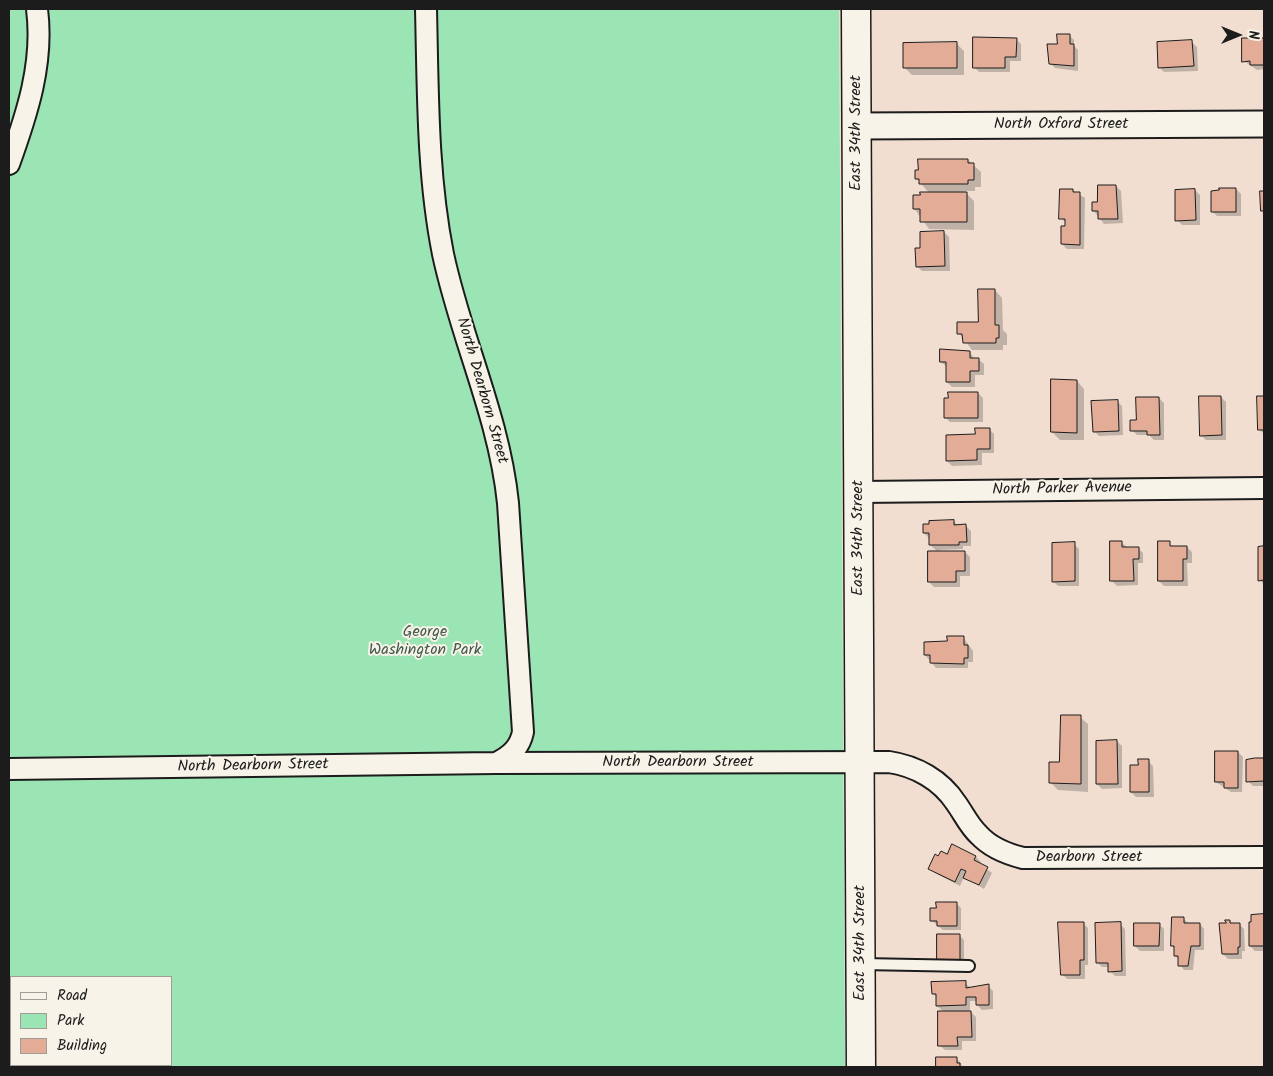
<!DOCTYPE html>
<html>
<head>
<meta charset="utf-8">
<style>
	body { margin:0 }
	#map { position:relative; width:1273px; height:1076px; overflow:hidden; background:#f1ded0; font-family:Kalam,sans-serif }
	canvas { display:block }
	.frame { position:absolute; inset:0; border:10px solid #1c1c1c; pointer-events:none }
	.legend { position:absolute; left:10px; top:976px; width:162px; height:90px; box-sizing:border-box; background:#f7f3e8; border:1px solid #9f9d96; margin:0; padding:6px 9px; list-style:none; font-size:15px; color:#1c1c1c }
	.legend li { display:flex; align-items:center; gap:10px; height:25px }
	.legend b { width:25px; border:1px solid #9f9d96 }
	.north { position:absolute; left:1213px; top:10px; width:50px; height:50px; -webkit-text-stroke:4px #f7f3e8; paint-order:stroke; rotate:90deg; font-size:14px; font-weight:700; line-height:20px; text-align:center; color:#1c1c1c }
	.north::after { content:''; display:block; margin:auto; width:18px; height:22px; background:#1c1c1c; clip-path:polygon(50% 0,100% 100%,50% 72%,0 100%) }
</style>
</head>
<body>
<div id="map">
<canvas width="1273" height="1076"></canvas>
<div class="frame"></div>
<ul class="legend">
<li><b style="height:6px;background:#f7f3e8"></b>Road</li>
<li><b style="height:14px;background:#9be4b4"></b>Park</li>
<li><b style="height:14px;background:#e2ac97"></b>Building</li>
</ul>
<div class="north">N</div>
</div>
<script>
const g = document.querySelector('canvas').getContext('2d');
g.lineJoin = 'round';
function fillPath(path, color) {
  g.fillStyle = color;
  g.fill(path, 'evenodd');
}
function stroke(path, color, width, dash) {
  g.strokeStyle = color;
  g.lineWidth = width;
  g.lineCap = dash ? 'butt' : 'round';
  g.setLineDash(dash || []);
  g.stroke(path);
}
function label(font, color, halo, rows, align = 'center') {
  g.font = font + ' Kalam,sans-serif';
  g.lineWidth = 4;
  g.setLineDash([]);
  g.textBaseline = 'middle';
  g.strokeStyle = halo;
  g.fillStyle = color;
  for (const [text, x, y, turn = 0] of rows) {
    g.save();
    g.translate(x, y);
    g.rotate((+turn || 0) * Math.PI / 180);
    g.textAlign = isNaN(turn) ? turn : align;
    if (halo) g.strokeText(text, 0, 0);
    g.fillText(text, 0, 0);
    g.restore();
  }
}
fillPath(new Path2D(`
	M 9,9 L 839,9 L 845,1067 L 9,1067 ZM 11,977 L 171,977 L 171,1065 L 11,1065 Z`), '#9be4b4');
fillPath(new Path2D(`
	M 1069,35 L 1074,40 L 1074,46 L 1078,50 L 1078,71 L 1055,68 L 1050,63 L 1059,45 Z
	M 1016,39 L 1021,44 L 1021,61 L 1010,61 L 1010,72 L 979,72 L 974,67 Z
	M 1243,39 L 1264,39 L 1264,69 L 1257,70 L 1244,61 Z
	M 1192,42 L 1197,47 L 1198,71 L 1164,72 L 1159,67 Z
	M 957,44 L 964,51 L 964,75 L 912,75 L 904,67 Z
	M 968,160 L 981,172 L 981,187 L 975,187 L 975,191 L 964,191 L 974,201 L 974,230 L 929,229 L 914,208 L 930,194 L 916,178 Z
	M 1116,186 L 1121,191 L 1123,223 L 1104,224 L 1093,210 Z
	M 1236,189 L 1241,194 L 1241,216 L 1217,216 L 1212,211 Z
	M 1072,190 L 1085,198 L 1084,249 L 1067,249 L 1062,244 L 1066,223 L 1061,218 Z
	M 1195,190 L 1200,195 L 1200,225 L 1182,225 L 1177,220 Z
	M 944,232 L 949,237 L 950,271 L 922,271 L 917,266 Z
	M 995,290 L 1002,298 L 1003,330 L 1007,334 L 1007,345 L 1003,345 L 1003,350 L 972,350 L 959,333 L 979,324 Z
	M 970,352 L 975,360 L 979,360 L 984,364 L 984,375 L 975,375 L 975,387 L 952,387 L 947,382 L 947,367 L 941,362 Z
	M 1077,381 L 1084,389 L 1084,440 L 1060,440 L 1052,432 Z
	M 978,393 L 983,398 L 983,422 L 950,422 L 945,417 Z
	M 1221,397 L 1226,402 L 1226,440 L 1206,440 L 1201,435 Z
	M 1259,397 L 1264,397 L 1264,434 L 1259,429 Z
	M 1159,398 L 1164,403 L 1164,440 L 1154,440 L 1149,435 L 1137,435 L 1132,430 Z
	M 1117,401 L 1122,406 L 1123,435 L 1099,436 L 1094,431 Z
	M 989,429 L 994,434 L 994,453 L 982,453 L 982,465 L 952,466 L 947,461 L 976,435 Z
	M 954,521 L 958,526 L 966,526 L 971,531 L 971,546 L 963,546 L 963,549 L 939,550 L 939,552 L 965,552 L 970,557 L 970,576 L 960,576 L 960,587 L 934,587 L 929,582 L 938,552 L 930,545 L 929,538 L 924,533 Z
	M 1122,543 L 1127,547 L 1138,548 L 1143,553 L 1143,563 L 1138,563 L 1138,585 L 1117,586 L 1112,581 Z
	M 1169,543 L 1174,548 L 1187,547 L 1192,552 L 1192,563 L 1187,563 L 1188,586 L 1164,586 L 1159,581 Z
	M 1074,544 L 1079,549 L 1079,586 L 1058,586 L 1053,581 Z
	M 1259,548 L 1264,548 L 1264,585 L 1260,580 Z
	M 963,637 L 973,651 L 973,662 L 968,662 L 968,668 L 936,668 L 925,655 Z
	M 1080,717 L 1088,724 L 1088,792 L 1058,790 L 1050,782 Z
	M 1117,741 L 1122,746 L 1122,788 L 1102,789 L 1097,784 Z
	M 1238,752 L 1243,757 L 1242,792 L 1231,792 L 1216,782 Z
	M 1255,759 L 1264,760 L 1264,786 L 1253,786 L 1248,781 Z
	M 1148,761 L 1153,766 L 1154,797 L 1136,797 L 1131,792 L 1140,767 Z
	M 952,846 L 976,857 L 981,862 L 979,864 L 992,873 L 984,889 L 964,877 L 960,886 L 935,873 L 930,868 L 939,858 L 947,855 Z
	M 956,903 L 961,908 L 961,930 L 943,930 L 931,920 L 937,910 Z
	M 1252,916 L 1264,916 L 1264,951 L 1255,951 L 1250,946 Z
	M 1183,918 L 1188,923 L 1200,924 L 1204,929 L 1204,950 L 1195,950 L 1193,970 L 1184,970 L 1180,965 L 1180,960 L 1175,956 L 1175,948 L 1172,945 Z
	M 1230,921 L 1233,924 L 1239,924 L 1244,929 L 1245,951 L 1242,951 L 1242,959 L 1228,959 L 1223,954 Z
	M 1083,923 L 1088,928 L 1088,965 L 1085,965 L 1085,979 L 1067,979 L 1062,974 Z
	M 1120,924 L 1125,929 L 1126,976 L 1115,976 L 1110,971 L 1110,967 L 1102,967 L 1097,962 Z
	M 1159,924 L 1164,929 L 1164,951 L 1140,951 L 1135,946 Z
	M 959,935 L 964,940 L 964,967 L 943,967 Z
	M 965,983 L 971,988 L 988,986 L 993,991 L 993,1009 L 982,1010 L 977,1005 L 977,1001 L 970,1001 L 970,1011 L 976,1017 L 976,1041 L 962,1041 L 962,1050 L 945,1050 L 940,1046 L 944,1012 L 937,1006 L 937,998 L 933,993 Z
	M 937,1058 L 956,1058 L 961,1063 L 962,1067 L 937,1067 Z`), '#0003');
const building = new Path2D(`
	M 1057,34 L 1070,34 L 1070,44 L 1074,44 L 1074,66 L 1049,64 L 1047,44 L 1057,44 Z
	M 973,37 L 1017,38 L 1016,57 L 1005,57 L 1005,68 L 973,68 Z
	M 1242,38 L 1264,38 L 1264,65 L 1250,65 L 1250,61 L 1242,62 Z
	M 1192,40 L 1194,66 L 1158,68 L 1157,42 Z
	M 957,42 L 957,68 L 903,68 L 903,43 Z
	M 918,159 L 968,159 L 968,163 L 974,163 L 974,180 L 968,180 L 968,184 L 919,184 L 919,179 L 915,179 L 915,170 L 918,170 Z
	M 1098,185 L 1116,185 L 1118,219 L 1098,219 L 1098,211 L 1092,211 L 1092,202 L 1097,202 Z
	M 1219,188 L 1236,188 L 1236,212 L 1211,212 L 1211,191 L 1219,190 Z
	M 1060,189 L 1073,189 L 1073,192 L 1080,192 L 1080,245 L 1061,244 L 1061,226 L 1065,226 L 1065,219 L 1059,219 Z
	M 1195,189 L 1196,220 L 1175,221 L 1175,190 Z
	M 1260,191 L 1264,191 L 1264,211 L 1261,211 Z
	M 920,192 L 967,192 L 967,222 L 920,222 L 920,209 L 913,209 L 913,195 L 920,195 Z
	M 944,231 L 945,266 L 916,267 L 915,248 L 920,248 L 920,232 Z
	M 978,289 L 995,289 L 995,325 L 999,325 L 999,338 L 996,338 L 996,343 L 963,343 L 962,334 L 957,334 L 957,322 L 978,322 Z
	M 940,349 L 970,351 L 970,358 L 979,358 L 979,371 L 970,371 L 970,382 L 946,382 L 946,362 L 940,362 Z
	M 1051,379 L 1077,380 L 1077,433 L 1051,432 Z
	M 948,392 L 978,392 L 978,418 L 944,418 L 944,398 L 948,398 Z
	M 1199,396 L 1221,396 L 1222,435 L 1200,436 Z
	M 1257,396 L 1264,396 L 1264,430 L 1258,430 Z
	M 1136,397 L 1159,397 L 1160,435 L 1147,435 L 1147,431 L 1130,431 L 1130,420 L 1136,420 Z
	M 1118,400 L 1119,431 L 1093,432 L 1091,401 Z
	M 975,428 L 990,428 L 990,449 L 977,449 L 977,460 L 946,461 L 946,435 L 975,434 Z
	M 954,520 L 954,525 L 966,524 L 967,542 L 959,542 L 959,545 L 929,545 L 929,533 L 923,533 L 923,524 L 929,524 L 929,521 Z
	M 1110,541 L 1122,541 L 1122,547 L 1139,547 L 1139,559 L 1133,559 L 1134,581 L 1110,581 Z
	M 1158,541 L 1170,541 L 1170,546 L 1187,546 L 1187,559 L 1183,559 L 1183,581 L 1158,581 Z
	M 1075,542 L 1075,581 L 1052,582 L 1052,543 Z
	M 1264,546 L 1264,580 L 1258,581 L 1258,547 Z
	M 928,551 L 965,551 L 965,571 L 956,571 L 956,582 L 928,582 Z
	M 947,636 L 964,636 L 964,645 L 968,645 L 968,658 L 964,658 L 964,664 L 930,663 L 930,655 L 924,655 L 924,642 L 947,641 Z
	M 1061,715 L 1081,715 L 1081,784 L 1049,783 L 1049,762 L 1059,762 Z
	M 1117,740 L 1118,784 L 1096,784 L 1096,741 Z
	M 1215,751 L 1238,751 L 1238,788 L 1224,788 L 1224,782 L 1215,782 Z
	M 1255,758 L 1263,758 L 1264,760 L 1264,781 L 1246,782 L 1246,760 Z
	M 1138,759 L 1149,759 L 1149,792 L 1130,792 L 1130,765 L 1138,765 Z
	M 952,844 L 976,856 L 974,860 L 988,867 L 979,885 L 963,878 L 966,871 L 961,869 L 955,882 L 928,869 L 935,854 L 938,856 L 941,851 L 947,854 Z
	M 936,902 L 957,902 L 957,926 L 937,926 L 937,921 L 930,921 L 930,908 L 936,908 Z
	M 1264,914 L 1264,946 L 1249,946 L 1249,922 L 1251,922 L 1251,915 Z
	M 1172,917 L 1184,917 L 1184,923 L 1200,923 L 1200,946 L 1191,946 L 1188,966 L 1178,966 L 1178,956 L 1174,956 L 1174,946 L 1171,946 Z
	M 1225,920 L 1230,920 L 1230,923 L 1240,923 L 1240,947 L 1238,947 L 1238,954 L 1222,954 L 1219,923 L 1226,923 Z
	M 1058,922 L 1084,922 L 1084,960 L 1080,960 L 1080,975 L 1061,975 Z
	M 1121,922 L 1122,971 L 1108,972 L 1108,963 L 1096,963 L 1095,923 Z
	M 1134,923 L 1160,923 L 1159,946 L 1134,946 Z
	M 937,934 L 960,934 L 960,962 L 937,962 Z
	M 966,981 L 966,988 L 989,984 L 989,1005 L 976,1005 L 976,997 L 966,997 L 966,1005 L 936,1006 L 936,994 L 932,994 L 931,982 Z
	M 938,1011 L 971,1011 L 972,1037 L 957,1037 L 958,1046 L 938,1046 Z
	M 936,1057 L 957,1057 L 957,1063 L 960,1063 L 960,1067 L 936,1067 Z`);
fillPath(building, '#e2ac97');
stroke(building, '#1c1c1c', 1);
const service = new Path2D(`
	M 862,964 L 969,966`);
const minor = new Path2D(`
	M 426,9 C 428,90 427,174 443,254 C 461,339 499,416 508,503 L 523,732 C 520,747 511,756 496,763
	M 9,164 C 27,114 44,63 37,9
	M 859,492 L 1264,488
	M 9,769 L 496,763 L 889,762 C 916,766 941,780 956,803 C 964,814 969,826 979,835 C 990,847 1007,854 1023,858 L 1264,857`);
const tertiary = new Path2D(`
	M 857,126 L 1264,124`);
const secondary = new Path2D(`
	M 856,9 L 861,1067`);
stroke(service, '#1c1c1c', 14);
stroke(minor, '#1c1c1c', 24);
stroke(tertiary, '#1c1c1c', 29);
stroke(secondary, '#1c1c1c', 31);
stroke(service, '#f7f3e8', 10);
stroke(minor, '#f7f3e8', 20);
stroke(tertiary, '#f7f3e8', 25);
stroke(secondary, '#f7f3e8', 28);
label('16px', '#1c1c1c', '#f7f3e8', [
	["North Oxford Street",1061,125],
	["East 34th Street",857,133,-90],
	["North Dearborn Street",481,391,74],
	["North Parker Avenue",1062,490,-1],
	["East 34th Street",859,538,-90],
	["North Dearborn Street",678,763],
	["North Dearborn Street",253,767,-1],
	["Dearborn Street",1089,858],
	["East 34th Street",861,943,-90]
]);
label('16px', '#42584a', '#f7f3e8', [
	["George",425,633],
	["Washington Park",425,651]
]);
</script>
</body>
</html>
